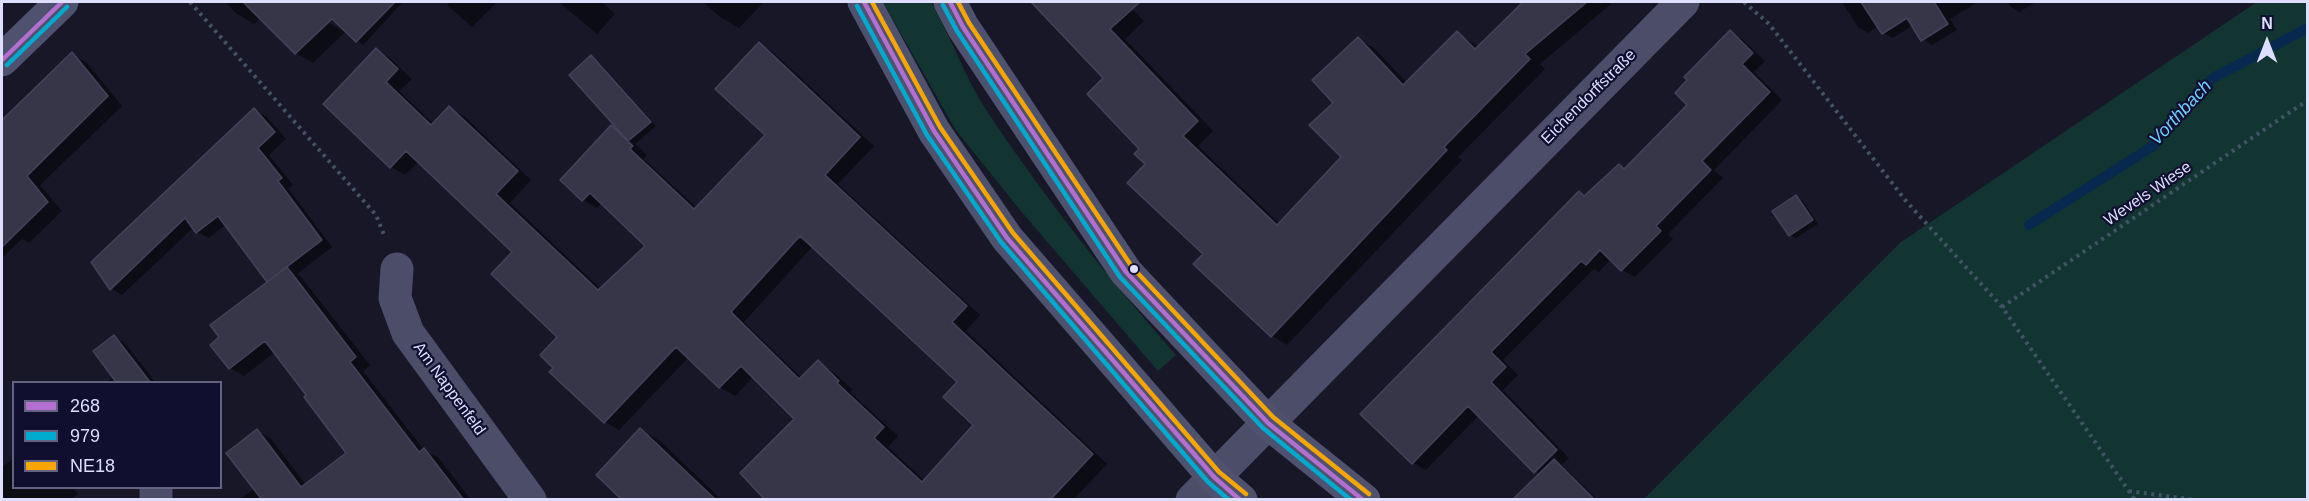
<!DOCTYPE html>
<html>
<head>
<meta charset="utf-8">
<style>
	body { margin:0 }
	#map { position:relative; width:2309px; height:501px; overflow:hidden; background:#171728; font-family:Helvetica,sans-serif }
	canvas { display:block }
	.frame { position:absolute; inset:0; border:3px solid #dedeff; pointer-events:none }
	.legend { position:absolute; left:12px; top:381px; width:210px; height:108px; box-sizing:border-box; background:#110f30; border:2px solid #636283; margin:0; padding:8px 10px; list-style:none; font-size:18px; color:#dedeff }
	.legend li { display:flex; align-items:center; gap:12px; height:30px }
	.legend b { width:30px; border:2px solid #636283 }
	.north { position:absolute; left:2237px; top:12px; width:60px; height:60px; -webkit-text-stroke:4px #110f30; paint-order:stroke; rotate:0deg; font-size:16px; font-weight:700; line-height:24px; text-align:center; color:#dedeff }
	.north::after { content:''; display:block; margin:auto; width:21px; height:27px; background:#dedeff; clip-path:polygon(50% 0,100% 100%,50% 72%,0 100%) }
</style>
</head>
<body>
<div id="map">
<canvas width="2309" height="501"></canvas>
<div class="frame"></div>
<ul class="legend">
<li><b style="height:8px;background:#b36fd0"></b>268</li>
<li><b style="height:8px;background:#00a9ce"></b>979</li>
<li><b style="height:8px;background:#f7a600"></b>NE18</li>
</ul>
<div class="north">N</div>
</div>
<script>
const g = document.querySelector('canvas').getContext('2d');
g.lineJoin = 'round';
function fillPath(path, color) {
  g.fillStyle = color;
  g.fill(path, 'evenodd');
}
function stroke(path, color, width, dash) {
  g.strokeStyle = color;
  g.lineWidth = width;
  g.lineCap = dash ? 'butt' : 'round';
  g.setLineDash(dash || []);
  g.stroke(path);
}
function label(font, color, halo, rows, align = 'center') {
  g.font = font + ' Helvetica,sans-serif';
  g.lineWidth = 4.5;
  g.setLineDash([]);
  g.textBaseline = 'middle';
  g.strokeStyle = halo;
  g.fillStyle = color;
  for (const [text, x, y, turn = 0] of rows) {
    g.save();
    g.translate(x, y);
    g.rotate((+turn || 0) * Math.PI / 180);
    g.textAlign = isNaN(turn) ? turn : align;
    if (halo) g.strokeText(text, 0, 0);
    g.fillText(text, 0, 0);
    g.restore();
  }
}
fillPath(new Path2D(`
	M 883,2 L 931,2 C 950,35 965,77 985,108 C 1042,195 1107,277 1176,355 L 1158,371 L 1020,210 L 955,129 Z
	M 2257,2 L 2307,2 L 2307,499 L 1644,499 L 1901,242 Z`), '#123532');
fillPath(new Path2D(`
	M 225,2 L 316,2 L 333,20 L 352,2 L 402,3 L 363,45 L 342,27 L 323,16 L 322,19 L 345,32 L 313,63 L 296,53 L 261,17 L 254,24 L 237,14 Z
	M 450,2 L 497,2 L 472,27 L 447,5 Z
	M 559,2 L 602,2 L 615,14 L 597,34 Z
	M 703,2 L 764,2 L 739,28 L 720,17 Z
	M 1045,2 L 1125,2 L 1144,21 L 1125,39 L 1213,131 L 1198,146 L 1280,224 L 1343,157 L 1336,103 L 1358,39 L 1374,48 L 1407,83 L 1457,33 L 1479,47 L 1526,2 L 1609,2 L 1611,4 L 1540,64 L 1545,69 L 1458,157 L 1462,160 L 1287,345 L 1271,335 L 1147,164 L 1105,78 L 1039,8 Z
	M 1842,2 L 1978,2 L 1950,19 L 1957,30 L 1932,45 L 1923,39 L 1913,25 L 1893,38 L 1883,33 L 1878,26 L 1868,33 L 1858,27 Z
	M 2007,2 L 2036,2 L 2019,12 L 2010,6 Z
	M 1730,32 L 1743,40 L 1765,61 L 1754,72 L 1782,100 L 1714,170 L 1723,178 L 1668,234 L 1673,239 L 1635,277 L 1622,270 L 1611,259 L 1599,272 L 1594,269 L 1503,360 L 1518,375 L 1503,390 L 1569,458 L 1562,465 L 1598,500 L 1518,500 L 1540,475 L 1479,415 L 1426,470 L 1413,463 L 1579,193 L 1586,197 L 1619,166 L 1626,170 L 1689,105 Z
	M 759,44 L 774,53 L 874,146 L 838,184 L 980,315 L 966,331 L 1107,464 L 1073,500 L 768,500 L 796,419 L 753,377 L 735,396 L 720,387 L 689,357 L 619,430 L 605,422 L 556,368 L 559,337 L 514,252 L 419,161 L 405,175 L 391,167 L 376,50 L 390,58 L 412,79 L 399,91 L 434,124 L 449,108 L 464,116 L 531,180 L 510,203 L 601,289 L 648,246 L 602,203 L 597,208 L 583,200 L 611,127 L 623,134 L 591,56 L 597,60 L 656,126 L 635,144 L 647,155 L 644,159 L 697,208 L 767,135 ZM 813,246 L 960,382 L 975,425 L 925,481 L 888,447 L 898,436 L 850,392 L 853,390 L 832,371 L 818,362 L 802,378 L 744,322 Z
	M 72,54 L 87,63 L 122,106 L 40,185 L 62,211 L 29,243 L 22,239 L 2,258 L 2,151 L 19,135 Z
	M 254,110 L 266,116 L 286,139 L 269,155 L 293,185 L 288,188 L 332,247 L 297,274 L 301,277 L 370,365 L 363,371 L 424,450 L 439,458 L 471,500 L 239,500 L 255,488 L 257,430 L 271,439 L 306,485 L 348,454 L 309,396 L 275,352 L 244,376 L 230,368 L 270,282 L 226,224 L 209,238 L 197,232 L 194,227 L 122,295 L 111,288 Z
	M 1796,197 L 1802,200 L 1818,224 L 1796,238 L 1791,235 L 1774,211 Z
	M 114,337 L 125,343 L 155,382 L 106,382 L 114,377 Z
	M 640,430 L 660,441 L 722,500 L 624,500 Z
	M 14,458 L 14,488 L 73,488 L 78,494 L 70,500 L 3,500 L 2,467 Z`), '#0007');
stroke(new Path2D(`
	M 2029,225 L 2153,146 L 2213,78 L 2308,28`), '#07294f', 10);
const building = new Path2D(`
	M 243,2 L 395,2 L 356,42 L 332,19 L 295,54 Z
	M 1031,2 L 1140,2 L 1110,29 L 1198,121 L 1183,136 L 1277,225 L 1341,157 L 1309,125 L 1333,103 L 1312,80 L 1358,37 L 1403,85 L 1457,31 L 1475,49 L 1523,2 L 1587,2 L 1525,54 L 1530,59 L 1444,147 L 1447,150 L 1271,337 L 1193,264 L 1203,254 L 1127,183 L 1145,164 L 1134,154 L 1139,149 L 1087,94 L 1103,78 Z
	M 1861,2 L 1934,2 L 1948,24 L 1921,41 L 1907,18 L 1882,34 Z
	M 1730,30 L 1753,53 L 1742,64 L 1770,92 L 1702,161 L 1711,170 L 1656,226 L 1661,231 L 1621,271 L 1600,250 L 1586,265 L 1581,261 L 1491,352 L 1506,367 L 1491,382 L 1557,450 L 1534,473 L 1468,406 L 1412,464 L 1360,414 L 1579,191 L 1584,196 L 1619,164 L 1624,169 L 1687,105 L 1675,93 L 1687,80 L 1684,77 Z
	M 759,42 L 860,137 L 825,175 L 967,306 L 952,322 L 1093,454 L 1050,500 L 765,500 L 740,473 L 794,419 L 741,366 L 719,388 L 676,347 L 604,423 L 549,372 L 553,368 L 540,355 L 557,337 L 491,274 L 512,252 L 406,151 L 390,168 L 323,104 L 376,48 L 398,69 L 386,82 L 431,125 L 449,106 L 518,171 L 496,194 L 598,290 L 645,246 L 590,193 L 582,201 L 560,180 L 611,125 L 633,146 L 630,149 L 694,209 L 765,135 L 715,89 ZM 800,236 L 957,382 L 943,397 L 973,425 L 922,482 L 874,438 L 884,427 L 837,383 L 839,381 L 818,360 L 799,379 L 731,312 Z
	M 72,52 L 108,96 L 27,176 L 48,202 L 2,247 L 2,120 Z
	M 591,55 L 651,122 L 628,141 L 569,75 Z
	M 254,108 L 275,132 L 258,148 L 282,178 L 278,181 L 322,240 L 267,282 L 218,216 L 196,233 L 185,218 L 110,290 L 91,262 Z
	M 1796,195 L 1813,220 L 1789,236 L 1772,211 Z
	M 287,267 L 356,357 L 350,362 L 419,452 L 424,448 L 464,500 L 262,500 L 226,453 L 257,429 L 301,487 L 346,453 L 304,397 L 306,395 L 265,341 L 229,369 L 210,345 L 219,337 L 210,325 Z
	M 114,335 L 150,382 L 116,382 L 93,351 Z
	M 640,428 L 716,500 L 622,500 L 596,475 Z
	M 1554,459 L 1595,500 L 1512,500 Z`);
fillPath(building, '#373649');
stroke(building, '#43425b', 1.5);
stroke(new Path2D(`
	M 190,2 L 376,215 L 385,237
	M 1744,2 L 1769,24 L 1906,201 L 2002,307 L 2135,500
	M 2002,307 L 2308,100
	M 2129,491 L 2196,500`), '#425464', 4, [3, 4.5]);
stroke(new Path2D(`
	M 397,269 L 395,298 L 408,333 L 530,500
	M 156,488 L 156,500
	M 1192,500 L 1683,2`), '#4b4d69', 33);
stroke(new Path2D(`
	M 864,2 L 934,131 L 1007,238 L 1214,477 L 1241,500
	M 950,2 L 963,27 L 1126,272 L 1268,423 L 1364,500
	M 2,60 L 62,2`), '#4f526e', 33);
stroke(new Path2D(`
	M 864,2 L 934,131 L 1007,238 L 1214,477 L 1240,500
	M 950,2 L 963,27 L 1126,272 L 1268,423 L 1363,500
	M 2,60 L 62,2`), '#b36fd0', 4.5);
stroke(new Path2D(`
	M 943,5 L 957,31 L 1120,277 L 1263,428 L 1351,500
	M 857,6 L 927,135 L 1001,242 L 1208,482 L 1229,500
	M 7,65 L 67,7`), '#00a9ce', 4.5);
stroke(new Path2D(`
	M 872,2 L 940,127 L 1013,233 L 1219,472 L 1246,494
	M 958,2 L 969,23 L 1132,267 L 1273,417 L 1369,494`), '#f7a600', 4.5);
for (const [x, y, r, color] of [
	[1134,269,5,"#dedeff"]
]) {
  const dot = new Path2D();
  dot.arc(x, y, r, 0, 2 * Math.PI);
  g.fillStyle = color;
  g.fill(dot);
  stroke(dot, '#110f30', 2);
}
label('16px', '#dedeff', '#110f30', [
	["Eichendorffstraße",1589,97,-45],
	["Wevels Wiese",2148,194,-34],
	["Am Nappenfeld",449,389,54]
]);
label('italic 18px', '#6ccdff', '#110f30', [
	["Vorthbach",2181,113,-47]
]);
</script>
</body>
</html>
